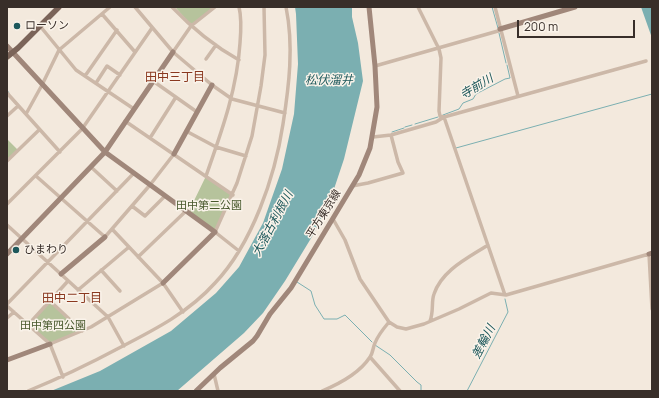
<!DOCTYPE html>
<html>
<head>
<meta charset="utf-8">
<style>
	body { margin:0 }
	#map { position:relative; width:659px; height:398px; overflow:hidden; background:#f3e9dd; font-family:Manrope,sans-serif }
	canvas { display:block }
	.frame { position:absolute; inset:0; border:8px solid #382e29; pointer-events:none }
	.scale { position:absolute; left:517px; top:20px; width:118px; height:18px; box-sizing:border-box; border:2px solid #382e29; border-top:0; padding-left:5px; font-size:12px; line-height:14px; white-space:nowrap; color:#382e29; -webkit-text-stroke:3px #faf3ea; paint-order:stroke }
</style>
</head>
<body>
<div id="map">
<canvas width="659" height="398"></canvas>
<div class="frame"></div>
<div class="scale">200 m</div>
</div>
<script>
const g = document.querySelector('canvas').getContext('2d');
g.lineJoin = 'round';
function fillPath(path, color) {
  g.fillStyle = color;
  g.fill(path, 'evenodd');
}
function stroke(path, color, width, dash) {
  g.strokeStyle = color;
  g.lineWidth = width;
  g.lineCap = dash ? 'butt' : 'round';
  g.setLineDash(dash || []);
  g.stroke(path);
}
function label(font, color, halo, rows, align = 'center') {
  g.font = font + ' Manrope,"Noto Sans JP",sans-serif';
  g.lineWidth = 3;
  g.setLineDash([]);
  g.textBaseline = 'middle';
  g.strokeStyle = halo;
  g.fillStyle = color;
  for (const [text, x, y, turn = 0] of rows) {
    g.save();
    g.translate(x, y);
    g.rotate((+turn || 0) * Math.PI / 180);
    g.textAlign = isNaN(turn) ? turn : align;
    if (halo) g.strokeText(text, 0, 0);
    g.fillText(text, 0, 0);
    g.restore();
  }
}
fillPath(new Path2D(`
	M 175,7 L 215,7 L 192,26 Z
	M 7,139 L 18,150 L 7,161 Z
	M 206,176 L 233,195 L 215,232 L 190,212 L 190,209 Z
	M 50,301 L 82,331 L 50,344 L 28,325 Z`), '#b6c39c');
fillPath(new Path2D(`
	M 295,7 L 352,7 L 352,17 L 358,43 L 363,81 L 344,159 L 330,201 L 313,235 L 285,281 L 263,313 L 244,333 L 177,391 L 51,391 L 100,371 L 171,331 L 216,293 L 239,267 L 263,223 L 282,169 L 294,114 L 298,64 L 296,14 Z
	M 641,7 L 652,7 L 652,38 Z`), '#7bafb1');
stroke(new Path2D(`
	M 492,7 L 498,28
	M 499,33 L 506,63
	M 7,90 L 9,93
	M 443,115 L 459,109 L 463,103 L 473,99 L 476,94 L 505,79 L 510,78 L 507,65
	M 415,124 L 438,117
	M 405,127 L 412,125
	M 392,132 L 404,128
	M 456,148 L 652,94
	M 297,282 L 311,291 L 315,305 L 324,319 L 337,319 L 345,315 L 372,342
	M 375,345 L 390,355 L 417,382 L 421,385 L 421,391
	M 467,391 L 508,312 L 505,299`), '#7bafb1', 1);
stroke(new Path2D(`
	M 135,7 L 173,52 L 212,85 L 232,99 L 285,113
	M 172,7 C 192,28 214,46 239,60
	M 418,7 L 439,49 L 441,58 L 439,111 L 440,116 L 444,117 L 505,295
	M 495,7 L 518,96
	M 102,14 L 135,52
	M 40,26 L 76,70 L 134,109
	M 173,52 L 191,26 L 215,7
	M 206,59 L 216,45
	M 375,66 L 498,31 L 500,29
	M 85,76 L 117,30
	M 153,81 L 197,112
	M 96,83 L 107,66 L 120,75
	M 7,93 L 60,152
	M 26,114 L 42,85 L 59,50 L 110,7
	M 7,116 L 18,106
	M 125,121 L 233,195
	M 186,131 L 216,147 L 246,156
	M 373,137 L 391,135 L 436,122 L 444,117 L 646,61
	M 150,138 L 176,97
	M 7,161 L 39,130
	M 91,167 L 117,191
	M 36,176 L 105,237 L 150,185 L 174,154
	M 206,176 C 221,133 237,90 240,43 C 241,31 242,19 239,7
	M 352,186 L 368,183 L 403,173 L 398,162 L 391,135
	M 7,204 L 82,129 L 152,28
	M 132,206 L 145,216 L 165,196
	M 333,219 L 345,240 L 360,279 L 389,322 L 397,327 L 406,329 L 424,324 L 459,309 L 491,293 L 506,295 L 649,254 L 652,309
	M 7,225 L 108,317 L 124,346
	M 112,229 L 163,283 L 183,312
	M 239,251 L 215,232 L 237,183 L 252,136 L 261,86 L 265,55 L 264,7
	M 138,257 L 186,211
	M 101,270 L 120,291
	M 78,290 L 129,247
	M 50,301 L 82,331
	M 7,304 L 134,173
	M 7,306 L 50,344 L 63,377
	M 7,318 L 14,312
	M 430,321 C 434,311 431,302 434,294 C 442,270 468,258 488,245
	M 28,325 L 68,281
	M 50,344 L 91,327 L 163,283
	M 370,357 L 400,391
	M 214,374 L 218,391
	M 28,391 C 60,378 91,363 121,347 C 156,329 189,312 215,283 C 252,244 275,177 283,124 C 289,86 294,46 286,7
	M 322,391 C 339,384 359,374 370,357 C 373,353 373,347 375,343 C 378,335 384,328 389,322`), '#ccb8a8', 3.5);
stroke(new Path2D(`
	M 500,29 L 575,7
	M 7,46 L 105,152 L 215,232 L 163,283
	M 174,154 L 212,85
	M 7,254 L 105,152 L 173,52
	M 649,254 L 652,253
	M 61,274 L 105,237
	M 7,360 L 50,344
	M 196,391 L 220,368 L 253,341 L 257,336 L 270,314 L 291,288 L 359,175 L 370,148 L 377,107 L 375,66 L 369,7`), '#a0877a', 5);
stroke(new Path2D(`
	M 7,57 L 18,48 L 59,7`), '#7b6459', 5.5);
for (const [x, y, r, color] of [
	[17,26,4,"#1d585b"],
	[16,250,4,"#1d585b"]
]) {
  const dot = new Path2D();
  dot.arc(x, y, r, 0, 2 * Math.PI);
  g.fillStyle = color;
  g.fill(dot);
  stroke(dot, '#faf3ea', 1.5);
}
label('11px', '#382e29', '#faf3ea', [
	["ローソン",25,26],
	["ひまわり",24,250]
], 'left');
label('11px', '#48582c', '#faf3ea', [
	["田中第二公園",209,206],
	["田中第四公園",53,326]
]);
label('11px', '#382e29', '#faf3ea', [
	["平方東京線",324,214,-58]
]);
label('12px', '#8a381f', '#faf3ea', [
	["田中三丁目",175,78],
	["田中二丁目",72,299]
]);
label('italic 12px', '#1d585b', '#faf3ea', [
	["松伏溜井",329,81],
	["寺前川",477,87,-31],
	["大落古利根川",273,224,-62],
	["差輪川",484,342,-63]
]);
</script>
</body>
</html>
